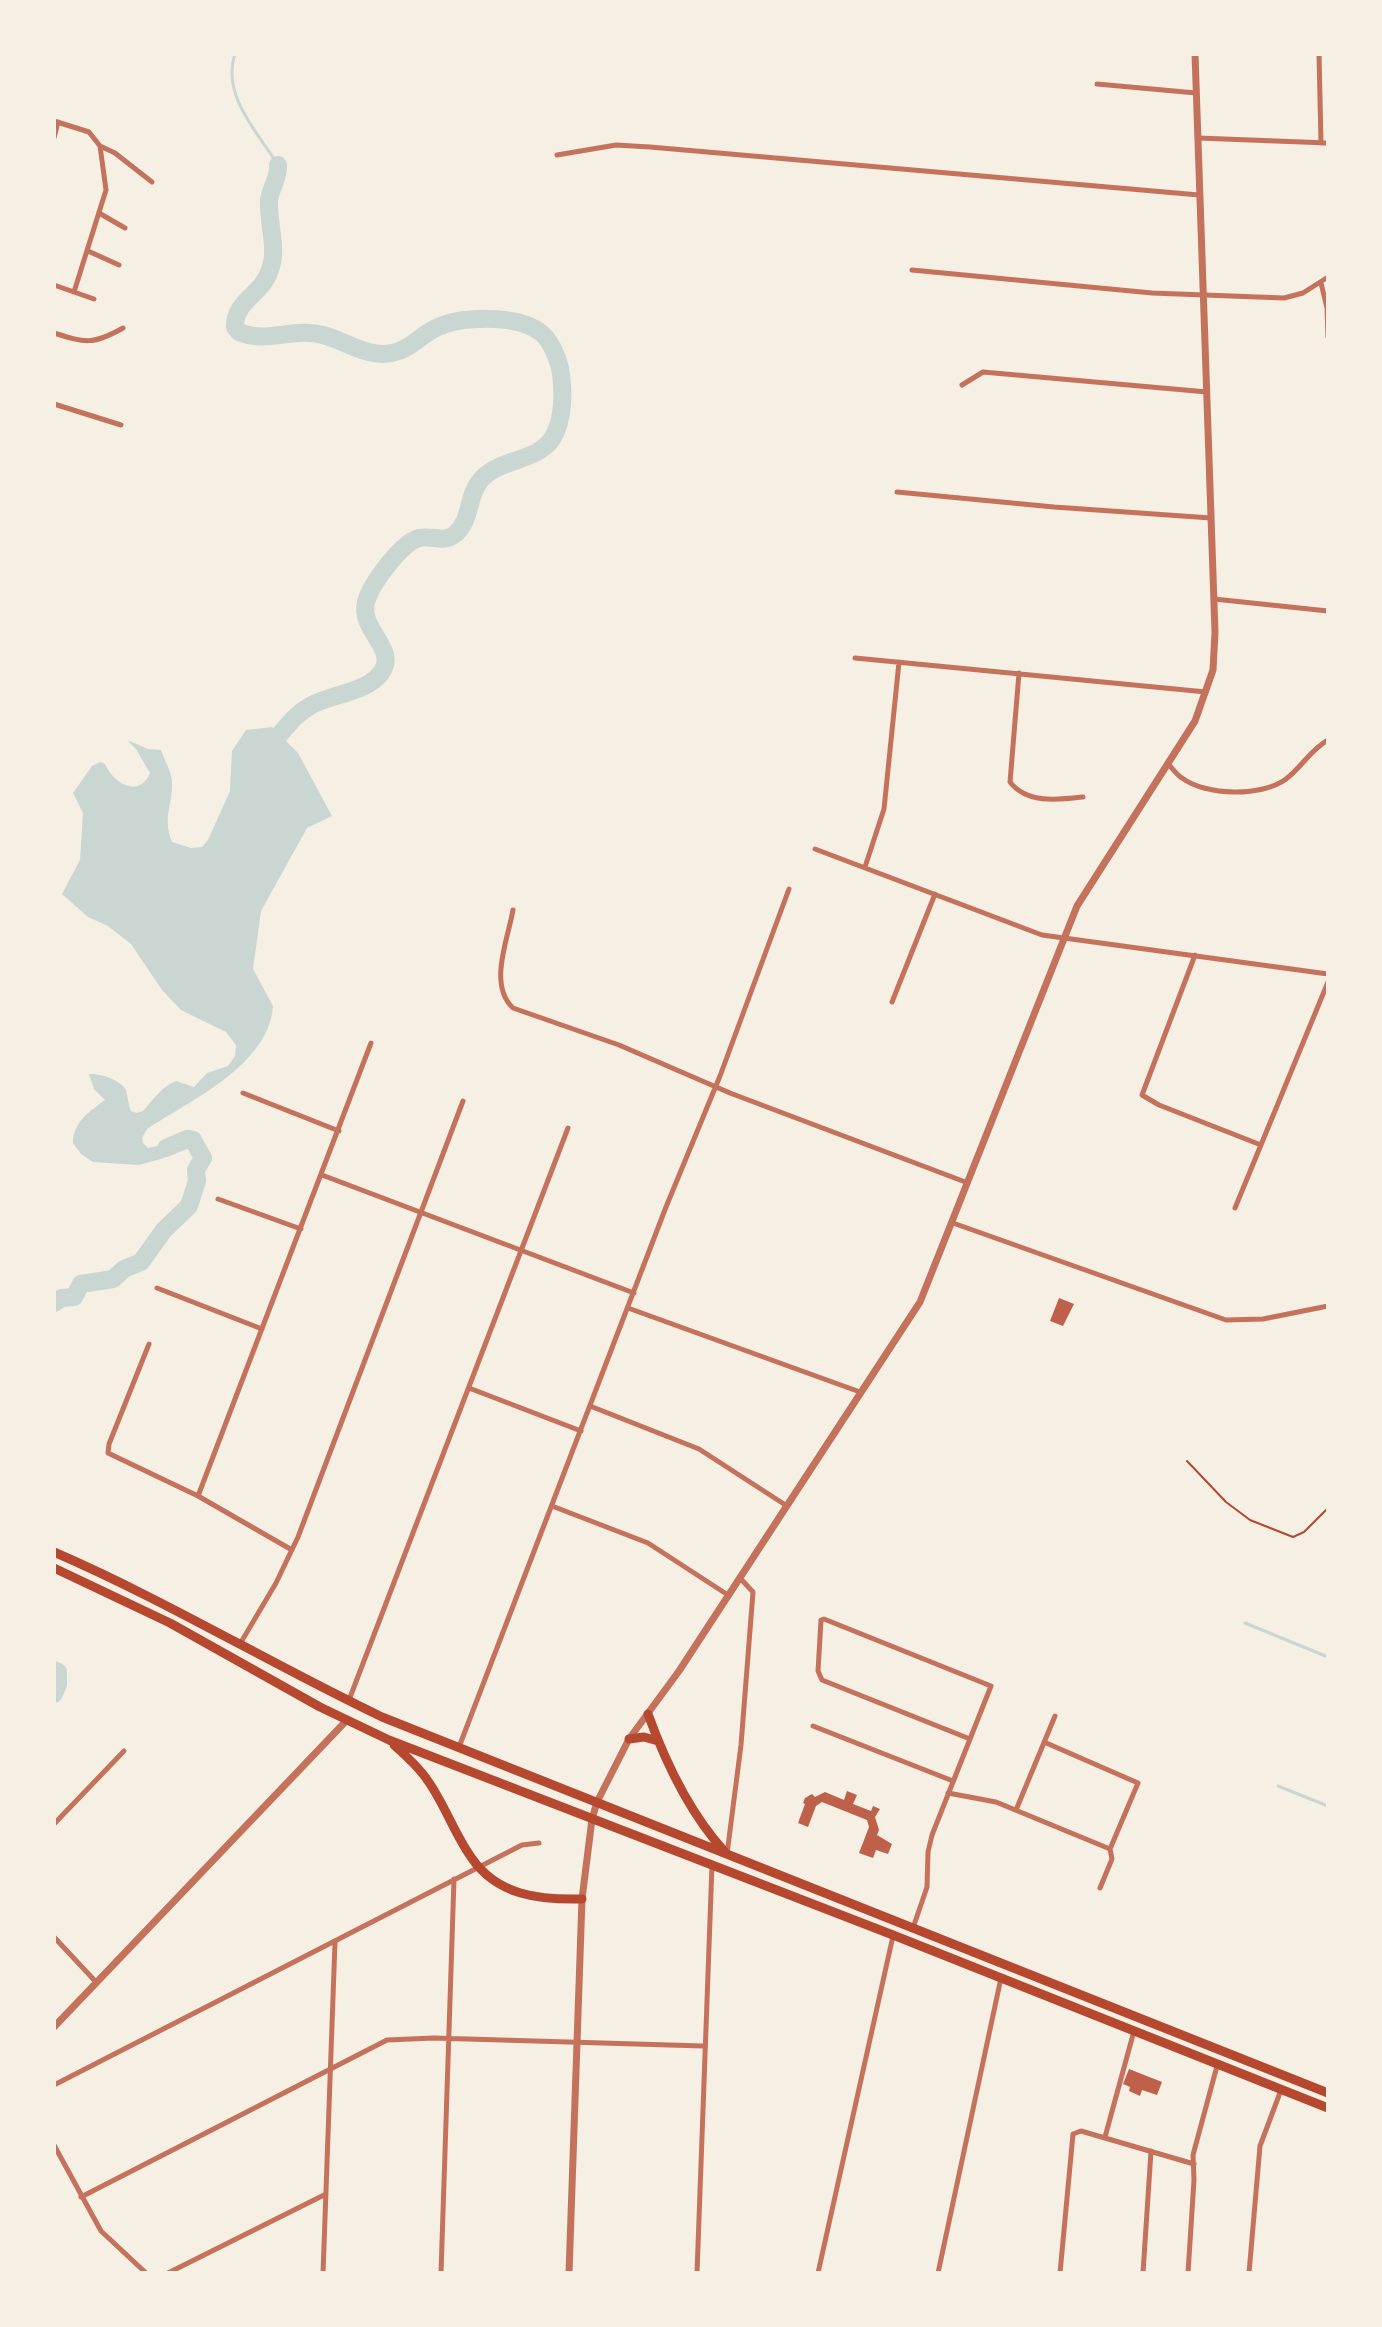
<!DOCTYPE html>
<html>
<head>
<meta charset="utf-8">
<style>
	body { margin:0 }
	#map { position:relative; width:1382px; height:2327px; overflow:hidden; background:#f6efe4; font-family:Signika,sans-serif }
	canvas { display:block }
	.frame { position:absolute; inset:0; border:56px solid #f6efe4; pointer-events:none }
</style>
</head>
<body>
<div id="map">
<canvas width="1382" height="2327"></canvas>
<div class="frame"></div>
</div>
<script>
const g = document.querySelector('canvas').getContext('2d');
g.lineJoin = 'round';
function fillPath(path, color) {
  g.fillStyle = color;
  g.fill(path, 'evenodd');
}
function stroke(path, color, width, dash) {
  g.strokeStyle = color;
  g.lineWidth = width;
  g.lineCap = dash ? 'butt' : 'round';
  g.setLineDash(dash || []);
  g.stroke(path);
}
fillPath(new Path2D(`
	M 272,727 L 298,753 L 332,816 L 307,828 L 261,911 L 253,969 L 273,1006 C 269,1065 191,1100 147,1129 L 142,1138 L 143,1143 L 148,1148 L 187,1139 L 164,1158 L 139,1165 L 93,1162 L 81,1154 L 73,1143 C 73,1122 90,1111 105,1100 L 94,1089 L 89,1074 C 100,1073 121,1080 126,1090 C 128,1097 128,1104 131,1111 L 137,1113 L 143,1111 C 153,1100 161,1087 176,1081 L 194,1087 L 207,1073 L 228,1066 L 235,1056 L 236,1045 L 226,1032 L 181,1010 L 162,990 L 131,944 L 108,926 L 88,917 L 62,894 L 80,860 L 83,813 L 73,793 L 92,766 L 100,762 L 105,764 C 113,783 139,799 150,773 L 136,749 L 127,740 L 148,749 L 161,750 C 164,760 172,772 172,782 C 173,805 162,816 172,842 L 191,848 L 202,847 L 208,840 L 230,791 L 232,751 L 246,730 Z`), '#c9d6d2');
stroke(new Path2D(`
	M 235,54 C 221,95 258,133 278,165
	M 1245,1623 L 1328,1657
	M 1278,1786 L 1328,1806`), '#c9d6d2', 3);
stroke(new Path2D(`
	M 263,752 C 280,738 290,717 310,706 C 331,694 366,693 381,673 C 399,649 359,631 366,602 C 371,584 401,543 419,538 C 432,535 443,543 454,535 C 472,521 467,496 480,481 C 498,458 535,463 552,439 C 564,420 564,390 560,368 C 557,356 550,339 540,332 C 516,314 459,316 434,329 C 420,336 409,350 392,353 C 367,358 346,341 323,335 C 295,327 266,344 239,332 L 235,327 C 234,301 262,295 270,270 C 278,248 268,224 269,201 C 270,188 279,179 278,165
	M 54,1303 L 62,1298 L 74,1297 L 81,1284 L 113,1279 L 124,1269 L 141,1262 L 164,1230 L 189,1206 L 197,1181 L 196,1170 L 203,1158 L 193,1140 L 187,1139 L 166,1148
	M 54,1670 L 58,1672 L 58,1684 L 54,1694`), '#c9d6d2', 18);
fillPath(new Path2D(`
	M 1059,1298 L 1074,1304 L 1063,1326 L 1050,1321 Z
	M 847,1791 L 857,1795 L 853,1804 L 871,1811 L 873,1806 L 880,1809 L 875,1817 L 879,1830 L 877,1835 L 892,1844 L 888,1854 L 876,1850 L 873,1858 L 859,1853 L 869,1827 L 867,1820 L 822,1802 L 816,1806 L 808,1827 L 798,1823 L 805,1804 L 803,1803 L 805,1798 L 812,1794 L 815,1797 L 825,1792 L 844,1800 Z
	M 1129,2069 L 1162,2082 L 1157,2095 L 1142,2090 L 1140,2096 L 1129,2091 L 1130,2087 L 1123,2084 Z`), '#bf614a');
stroke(new Path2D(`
	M 1187,1461 L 1226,1502 L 1250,1520 L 1293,1537 L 1304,1532 L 1328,1508`), '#b5482f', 2);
stroke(new Path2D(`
	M 1319,54 L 1321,143
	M 1097,84 L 1196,93
	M 54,121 L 89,132 L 100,146 L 115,153 L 152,182
	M 54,138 L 58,122
	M 1198,138 L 1328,143
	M 557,155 L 616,145 L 650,147 L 1199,195
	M 99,213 L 125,228
	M 88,251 L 119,265
	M 912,270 L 1152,293 L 1284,298 L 1303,293 L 1328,277
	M 1321,283 L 1327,308 L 1328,337
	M 54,285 L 94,299
	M 74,292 L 106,190 L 100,146
	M 54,333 C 86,343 93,345 123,328
	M 962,385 L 983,372 L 1207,392
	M 54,404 L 121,425
	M 897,492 L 1054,507 L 1211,518
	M 1214,599 L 1328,611
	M 855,658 L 1206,692
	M 1019,673 L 1010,782 C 1027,804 1058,800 1083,797
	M 1169,765 C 1173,769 1177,775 1182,778 C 1206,796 1262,797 1286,779 C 1302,767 1310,750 1328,740
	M 815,849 L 1042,935 L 1328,974
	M 865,867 L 884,809 L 899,662
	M 513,910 C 508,939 488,985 513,1008 L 619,1045 L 730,1093 L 968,1183
	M 1195,955 L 1142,1095 L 1159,1105 L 1261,1145
	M 892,1002 L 935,894
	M 243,1093 L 339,1131
	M 322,1175 L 634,1293
	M 218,1199 L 301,1229
	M 1235,1208 L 1328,982
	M 953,1223 L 1226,1320 L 1263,1319 L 1328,1306
	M 157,1288 L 262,1329
	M 628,1308 L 860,1392
	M 149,1344 L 109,1444 L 108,1453 L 198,1496 L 292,1550
	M 469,1388 L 581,1431
	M 590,1406 L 699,1449 L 787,1506
	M 198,1496 L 371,1043
	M 552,1506 L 648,1543 L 728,1595
	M 240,1644 L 276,1583 L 298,1537 L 463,1101
	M 349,1700 L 568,1128
	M 813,1726 L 953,1781
	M 1044,1742 L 1138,1783 L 1110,1849
	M 459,1747 L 666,1207 L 720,1076 L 789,889
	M 948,1793 L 996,1802 L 1110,1849 L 1112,1859 L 1100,1888
	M 1016,1810 L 1055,1716
	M 54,1824 L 124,1751
	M 727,1854 L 741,1745 L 753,1592 L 740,1578
	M 913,1928 L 927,1887 L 928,1852 L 932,1835 L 991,1686 L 824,1619 L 821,1620 L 818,1671 L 822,1680 L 970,1739
	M 54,1937 L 96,1982
	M 54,2085 L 522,1845 L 539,1843
	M 1105,2137 L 1134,2031
	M 54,2145 L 101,2231 L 146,2273
	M 81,2197 L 387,2040 L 434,2038 L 703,2046
	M 168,2273 L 326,2194
	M 323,2273 L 335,1942
	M 441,2273 L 454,1879
	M 697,2273 L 712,1865
	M 818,2273 L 893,1936
	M 938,2273 L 1001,1978
	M 1060,2273 L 1073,2134 L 1081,2131 L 1194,2164
	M 1143,2273 L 1151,2151
	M 1188,2273 L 1194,2180 L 1193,2155 L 1217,2066
	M 1249,2273 L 1260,2146 L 1281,2090`), '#c5725c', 5);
stroke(new Path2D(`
	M 54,2027 L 347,1720
	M 569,2273 L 582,1899 L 592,1819 L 597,1802 L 629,1739 L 679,1671 L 920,1302 L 1077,906 L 1195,721 L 1213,670 L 1215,632 L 1195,54`), '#c5725c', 7);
stroke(new Path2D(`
	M 54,1552 C 167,1601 271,1664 382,1717 L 1328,2093
	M 54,1568 L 170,1623 L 320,1707 L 389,1740 L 893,1935 L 1328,2108
	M 648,1714 C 665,1761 691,1815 725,1852
	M 629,1739 L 644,1737 L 658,1741
	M 394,1745 C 406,1756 419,1767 428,1781 C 445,1805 454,1833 471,1857 C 497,1896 540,1900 582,1899`), '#b5482f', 9);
</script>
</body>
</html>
